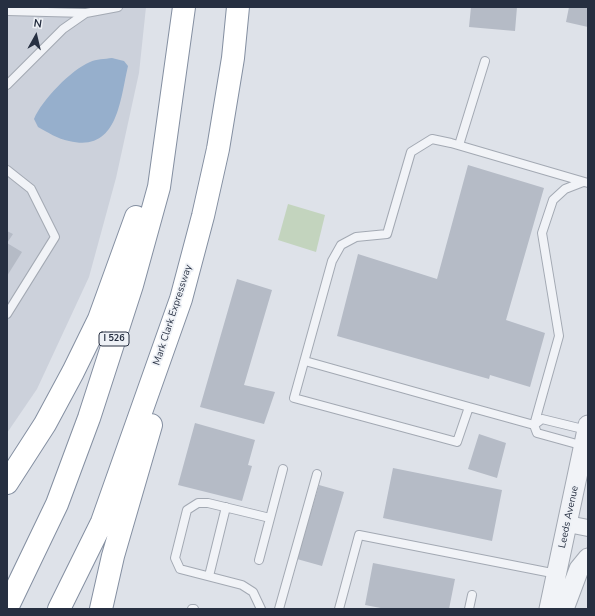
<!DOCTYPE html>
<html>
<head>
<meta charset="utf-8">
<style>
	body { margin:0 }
	#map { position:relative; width:595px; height:616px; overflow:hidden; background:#dee2e9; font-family:"Nunito Sans",sans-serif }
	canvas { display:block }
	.frame { position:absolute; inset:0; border:8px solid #262f41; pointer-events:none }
	.north { position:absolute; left:16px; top:16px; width:40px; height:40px; -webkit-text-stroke:3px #eef1f6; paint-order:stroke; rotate:8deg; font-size:11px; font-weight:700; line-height:16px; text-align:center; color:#262f41 }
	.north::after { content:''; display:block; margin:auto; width:14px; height:18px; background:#262f41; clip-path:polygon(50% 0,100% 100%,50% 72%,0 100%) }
</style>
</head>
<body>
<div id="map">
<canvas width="595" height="616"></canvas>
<div class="frame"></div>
<div class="north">N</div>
</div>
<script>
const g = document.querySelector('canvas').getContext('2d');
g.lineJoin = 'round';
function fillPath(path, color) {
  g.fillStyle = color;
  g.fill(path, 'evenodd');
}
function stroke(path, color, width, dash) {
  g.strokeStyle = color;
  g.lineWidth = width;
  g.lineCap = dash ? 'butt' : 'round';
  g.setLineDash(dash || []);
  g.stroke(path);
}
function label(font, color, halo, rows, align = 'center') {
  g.font = font + ' "Nunito Sans",sans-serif';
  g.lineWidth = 3.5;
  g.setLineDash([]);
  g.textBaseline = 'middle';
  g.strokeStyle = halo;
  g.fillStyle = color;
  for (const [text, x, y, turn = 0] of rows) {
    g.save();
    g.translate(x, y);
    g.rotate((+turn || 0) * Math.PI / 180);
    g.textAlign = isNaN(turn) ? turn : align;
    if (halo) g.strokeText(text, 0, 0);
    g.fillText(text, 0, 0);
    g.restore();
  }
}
fillPath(new Path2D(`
	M 7,7 L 146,7 L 139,73 L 116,178 L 89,277 L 37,389 L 7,433 Z`), '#ccd1db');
fillPath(new Path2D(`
	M 288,204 L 325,215 L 316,252 L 278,240 Z`), '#c3d4be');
fillPath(new Path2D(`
	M 112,58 L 124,61 L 128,66 C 120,100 118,153 69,141 C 58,139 47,132 38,127 L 34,119 C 42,100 71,70 90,62 C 96,59 105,59 112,58 Z`), '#96afcc');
fillPath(new Path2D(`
	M 471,7 L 517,7 L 515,31 L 469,27 Z
	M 569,7 L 588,7 L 588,27 L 566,22 Z
	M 468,165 L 544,188 L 506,320 L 545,333 L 530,387 L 490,375 L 489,379 L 337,336 L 358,254 L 437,279 Z
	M 7,231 L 13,234 L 7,243 L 22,252 L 7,276 Z
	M 237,279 L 272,290 L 244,385 L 275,392 L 264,424 L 200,407 Z
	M 195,423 L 255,440 L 248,465 L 252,466 L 242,501 L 178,485 Z
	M 479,434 L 506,443 L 497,478 L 468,469 Z
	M 393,468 L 502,490 L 492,541 L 383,518 Z
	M 319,485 L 344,492 L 322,566 L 297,559 Z
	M 373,563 L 455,579 L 449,609 L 386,609 L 365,605 Z`), '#b5bbc6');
const service = new Path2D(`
	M 7,11 L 86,13
	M 7,85 L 63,29 L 86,13 L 118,7
	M 459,145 L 485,61
	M 7,170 L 31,189 L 55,237 L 7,314
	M 583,182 L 565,189 L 553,200 L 542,233 L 559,336 L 534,425 L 469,407 L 457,442 L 294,398 L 332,261 L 341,245 L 356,237 L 387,234 L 411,152 L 432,139 L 451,143 L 588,183
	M 305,361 L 469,407
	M 584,446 L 537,433 L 534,425 L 542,419 L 587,430
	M 259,560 L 283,469
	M 209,576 L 226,507
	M 192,609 L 194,609
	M 261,609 L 253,592 L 242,585 L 180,569 L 175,558 L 187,510 L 198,503 L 208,503 L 270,518
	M 279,609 L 317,474
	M 339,609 L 359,535 L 557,574
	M 469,609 L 472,595`);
const minor = new Path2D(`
	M 568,524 L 588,528`);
const tertiary = new Path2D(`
	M 549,609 L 588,425
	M 564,609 L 579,569 L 588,558`);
const motorway = new Path2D(`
	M 7,483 L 45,424 L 73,372 L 99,319 L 136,217
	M 7,608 L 57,504 L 89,418 L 132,285 L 159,187 L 184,7
	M 59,609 L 102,522 L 181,299 L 203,216 L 218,149 L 233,58 L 238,7
	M 101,609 L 113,556 L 151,425`);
stroke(service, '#a3a9b3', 10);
stroke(minor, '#a3a9b3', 18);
stroke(tertiary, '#a3a9b3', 21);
stroke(motorway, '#848fa1', 24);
stroke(service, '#f1f3f7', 8);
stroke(minor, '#f1f3f7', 16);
stroke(tertiary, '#f1f3f7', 19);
stroke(motorway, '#fff', 22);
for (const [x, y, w] of [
	[114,339,30]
]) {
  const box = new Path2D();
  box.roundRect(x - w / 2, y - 7, w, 14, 3);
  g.fillStyle = '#eef1f6';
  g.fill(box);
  stroke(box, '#262f41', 1);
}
label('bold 9px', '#262f41', null, [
	["I 526",114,339]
]);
label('10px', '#262f41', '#eef1f6', [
	["Mark Clark Expressway",173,315,-72],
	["Leeds Avenue",569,517,-78]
]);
</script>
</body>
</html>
